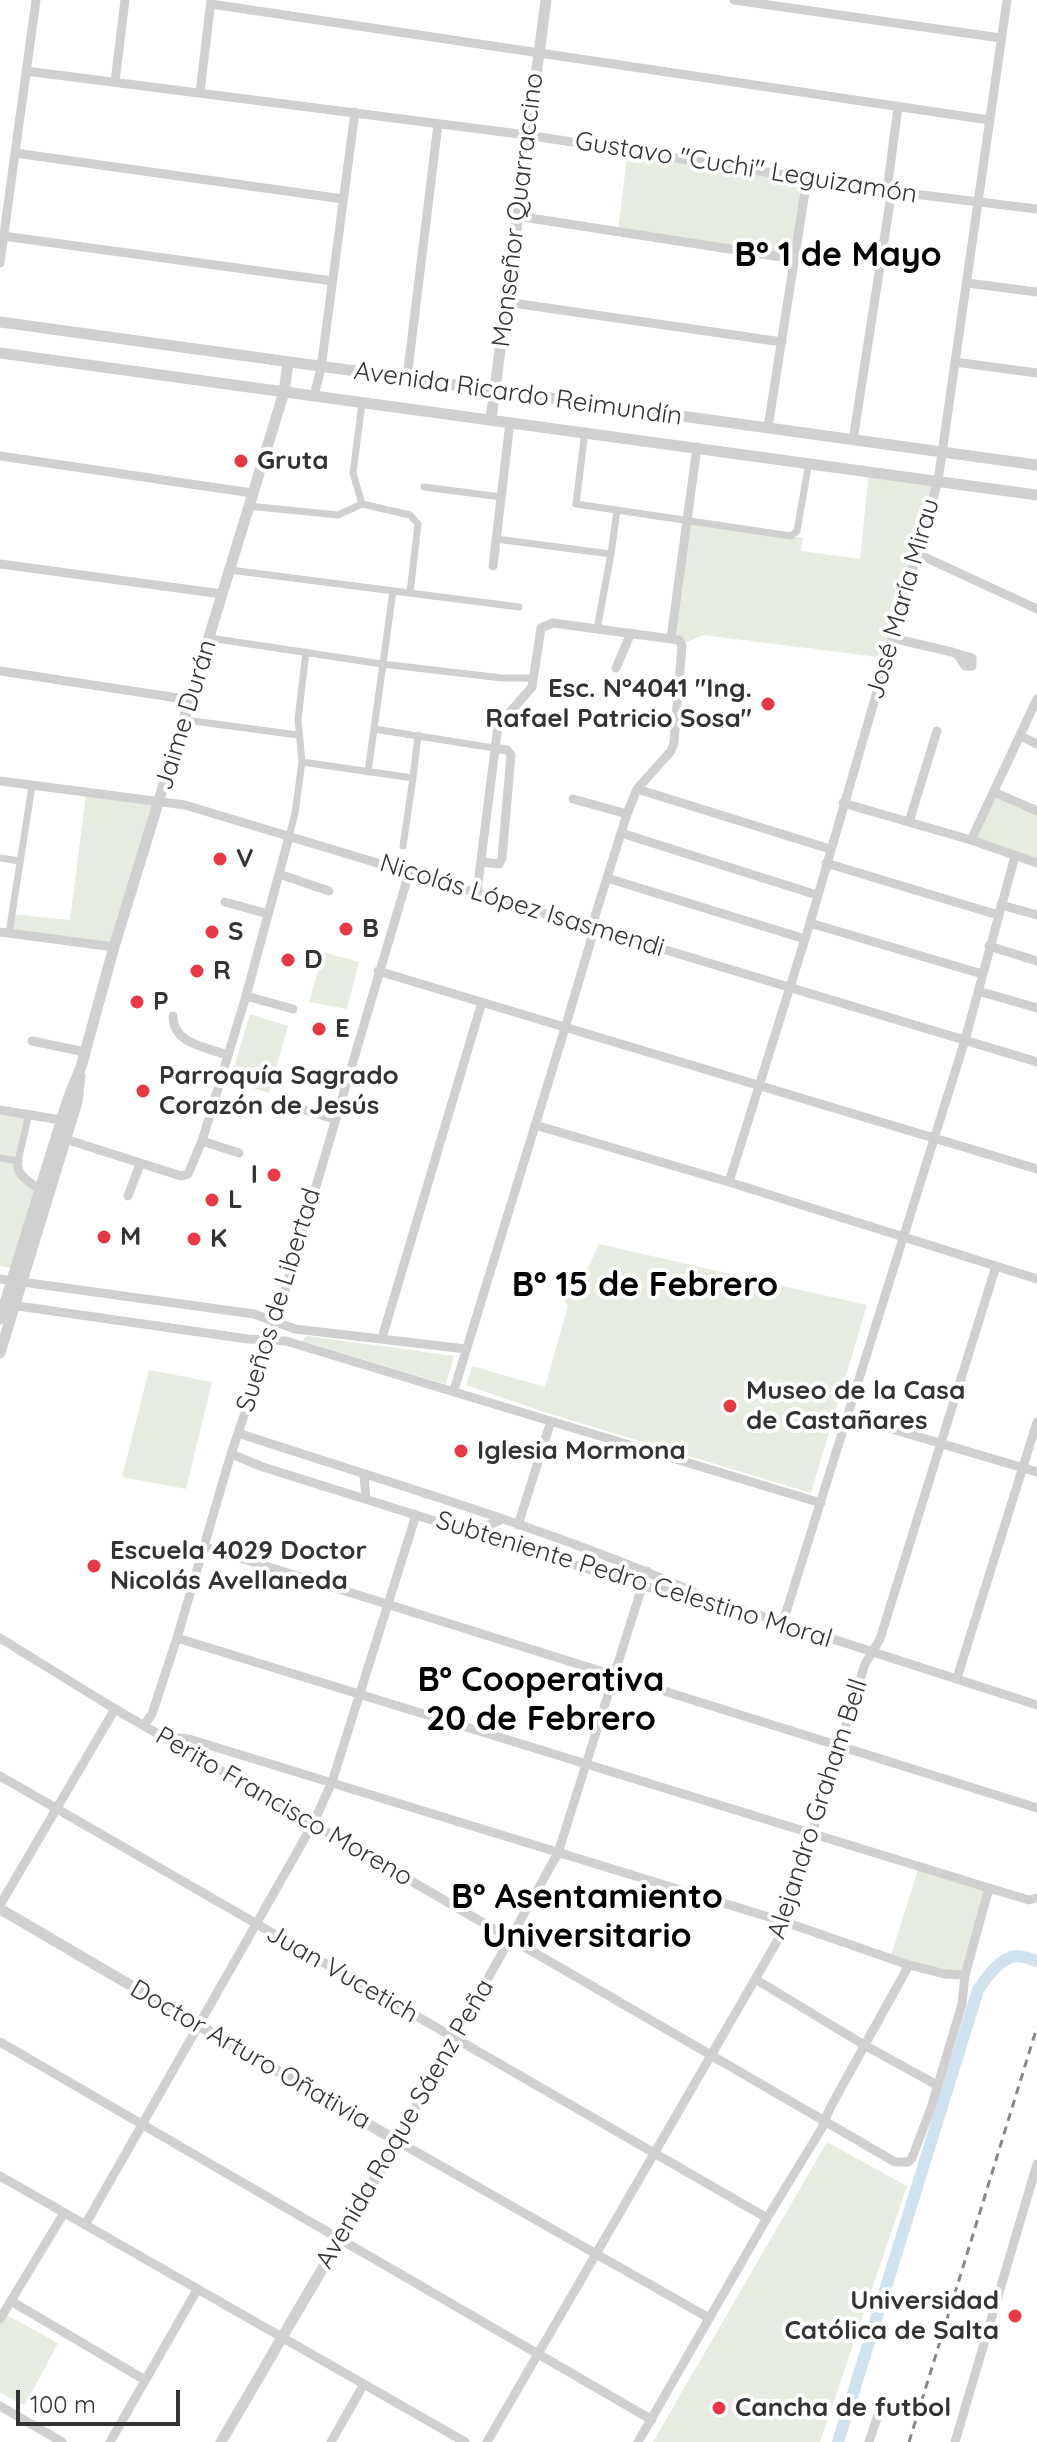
<!DOCTYPE html>
<html>
<head>
<meta charset="utf-8">
<style>
	body { margin:0 }
	#map { position:relative; width:1037px; height:2442px; overflow:hidden; background:#fff; font-family:Quicksand,sans-serif }
	canvas { display:block }
	.scale { position:absolute; left:16px; top:2390px; width:164px; height:36px; box-sizing:border-box; border:4px solid #333; border-top:0; padding-left:10px; font-size:24px; line-height:28px; white-space:nowrap; color:#333; -webkit-text-stroke:6px #fff; paint-order:stroke }
</style>
</head>
<body>
<div id="map">
<canvas width="1037" height="2442"></canvas>
<div class="scale">100 m</div>
</div>
<script>
const g = document.querySelector('canvas').getContext('2d');
g.lineJoin = 'round';
function fillPath(path, color) {
  g.fillStyle = color;
  g.fill(path, 'evenodd');
}
function stroke(path, color, width, dash) {
  g.strokeStyle = color;
  g.lineWidth = width;
  g.lineCap = dash ? 'butt' : 'round';
  g.setLineDash(dash || []);
  g.stroke(path);
}
function label(font, color, halo, rows, align = 'center') {
  g.font = font + ' Quicksand,sans-serif';
  g.lineWidth = 8;
  g.setLineDash([]);
  g.textBaseline = 'middle';
  g.strokeStyle = halo;
  g.fillStyle = color;
  for (const [text, x, y, turn = 0] of rows) {
    g.save();
    g.translate(x, y);
    g.rotate((+turn || 0) * Math.PI / 180);
    g.textAlign = isNaN(turn) ? turn : align;
    if (halo) g.strokeText(text, 0, 0);
    g.fillText(text, 0, 0);
    g.restore();
  }
}
fillPath(new Path2D(`
	M 628,149 L 807,179 L 794,259 L 618,232 Z
	M 869,471 L 938,481 L 887,658 L 703,635 L 685,643 L 671,638 L 689,520 L 803,538 L 801,551 L 860,559 Z
	M 994,792 L 1037,811 L 1037,862 L 971,840 Z
	M 86,793 L 159,802 L 116,943 L 9,933 L 12,914 L 70,920 Z
	M 323,952 L 359,962 L 347,1009 L 309,1002 Z
	M 250,1014 L 288,1026 L 269,1093 L 230,1081 Z
	M 0,1112 L 27,1114 L 18,1161 L 20,1174 L 40,1190 L 12,1268 L 0,1266 Z
	M 599,1244 L 867,1305 L 811,1493 L 541,1411 L 466,1385 L 472,1366 L 545,1387 L 568,1306 L 564,1301 L 581,1283 Z
	M 307,1336 L 454,1356 L 446,1384 L 302,1341 Z
	M 149,1370 L 212,1382 L 186,1489 L 122,1477 Z
	M 919,1867 L 989,1888 L 965,1975 L 890,1958 Z
	M 827,2142 L 907,2186 L 820,2442 L 653,2442 Z
	M 5,2314 L 58,2343 L 25,2405 L 0,2393 L 0,2324 Z`), '#e6ecdf');
stroke(new Path2D(`
	M 838,2442 L 978,1990 C 987,1977 1000,1957 1017,1956 C 1023,1956 1031,1959 1037,1961`), '#cfe2ee', 12);
stroke(new Path2D(`
	M 585,431 L 576,504 L 791,536 L 797,531 L 809,462
	M 424,487 L 501,497
	M 362,504 L 410,515 L 418,524 L 410,593
	M 248,506 L 338,515 L 362,504 L 353,473 L 362,403
	M 496,539 L 611,554 L 597,629
	M 611,554 L 617,510
	M 230,570 L 519,607
	M 210,638 L 382,664 L 502,678 L 533,678
	M 185,720 L 298,735
	M 374,729 L 494,748
	M 302,762 L 413,778 L 418,735
	M 368,772 L 393,591
	M 289,837 L 295,813 L 302,762 L 298,719 L 306,652
	M 403,846 L 413,778
	M 0,858 L 20,861
	M 9,933 L 32,786
	M 0,1158 L 18,1161 L 29,1114`), '#d0d0d0', 7);
stroke(new Path2D(`
	M 734,0 L 1001,38
	M 211,4 L 989,120
	M 26,71 L 527,135 L 889,191 L 1037,209
	M 115,82 L 125,0
	M 200,92 L 211,0
	M 15,153 L 343,199
	M 517,216 L 794,259
	M 3,236 L 332,281
	M 0,263 L 36,0
	M 967,283 L 1037,292
	M 506,302 L 782,342
	M 955,362 L 1037,373
	M 407,378 L 438,124
	M 314,396 L 321,368 L 355,112
	M 768,427 L 807,179
	M 853,440 L 890,202 L 888,183 L 898,107
	M 0,456 L 252,493
	M 918,554 L 1037,609
	M 0,564 L 222,594
	M 493,566 L 510,422
	M 671,638 L 697,447
	M 892,638 L 952,652 L 972,658 L 972,666 L 965,666 L 957,654
	M 616,668 L 631,633
	M 0,671 L 191,700
	M 1020,736 L 1037,744
	M 0,781 L 185,805 L 1037,1062
	M 637,789 L 830,849
	M 994,792 L 1037,811
	M 573,799 L 627,814
	M 843,803 L 971,840 L 1037,863
	M 909,822 L 937,731
	M 621,833 L 817,895
	M 971,840 L 1037,699
	M 482,862 L 499,864 L 502,858 L 511,755 L 507,750 L 494,748
	M 826,863 L 998,915
	M 279,874 L 329,891
	M 607,878 L 805,939
	M 225,902 L 268,914
	M 1001,905 L 1037,915
	M 810,923 L 982,974
	M 0,932 L 114,947
	M 989,946 L 1037,961
	M 378,971 L 1037,1169
	M 978,991 L 1037,1008
	M 246,996 L 293,1009
	M 173,1016 C 173,1044 206,1047 227,1055
	M 32,1041 L 85,1052
	M 282,1103 L 334,1119
	M 0,1110 L 61,1120
	M 535,1125 L 729,1182 L 1037,1279
	M 62,1138 L 181,1176 L 188,1174 L 202,1141 L 246,996 L 289,837
	M 202,1141 L 239,1153
	M 18,1161 C 15,1175 30,1182 40,1190
	M 729,1182 L 810,923 L 938,481 L 1007,0
	M 128,1196 L 140,1164
	M 0,1279 L 254,1314 L 295,1329 L 466,1349
	M 11,1305 L 248,1339 L 286,1341 L 821,1503
	M 382,1338 L 482,1002
	M 454,1390 L 565,1028 L 592,937 L 595,916 L 627,814 L 637,789 L 671,751 L 674,743 L 682,646 L 679,640 L 553,623 L 541,628 L 532,687 L 498,726 L 477,891
	M 848,1416 L 1037,1472
	M 238,1433 C 389,1483 549,1528 694,1592
	M 231,1454 L 263,1467 L 642,1586 L 712,1600 L 1037,1705
	M 364,1475 L 366,1499
	M 518,1525 L 551,1421
	M 470,1533 L 500,1520
	M 205,1547 L 1037,1808
	M 647,1571 L 558,1853 L 397,2141 L 709,2318
	M 783,1622 L 965,1040 L 1015,856
	M 0,1638 L 115,1709 L 895,2162 L 908,2162 L 912,2158 L 931,2108 L 962,2004 L 965,1975 L 989,1888
	M 177,1638 L 989,1888 L 1029,1900 L 1037,1898
	M 957,1678 L 1037,1422
	M 144,1725 L 152,1714 L 177,1638 L 231,1454 L 276,1321 L 409,873
	M 167,1737 L 189,1739 L 785,1922 L 909,1965 L 945,1974 L 965,1975
	M 0,1776 L 767,2218
	M 0,1905 L 115,1709
	M 755,1979 L 866,2046 L 937,2085
	M 0,2042 L 652,2420
	M 0,2176 L 465,2442
	M 85,2225 L 313,1824 L 332,1782 L 416,1515
	M 11,2301 L 145,2380
	M 0,2319 L 64,2213
	M 0,2406 L 62,2442
	M 110,2442 L 197,2290
	M 331,2442 L 364,2384
	M 487,2442 L 779,1938 L 865,1664 L 880,1639 L 996,1266
	M 638,2442 L 767,2218 L 822,2128 L 830,2108 L 909,1965
	M 869,2442 L 881,2406
	M 955,2442 L 1037,2164`), '#d0d0d0', 9);
stroke(new Path2D(`
	M 0,322 L 1037,465
	M 0,353 L 1037,495
	M 491,419 L 546,0
	M 0,1319 L 68,1099 L 81,1067 L 114,947 L 284,392 L 288,363
	M 0,1353 L 77,1102 L 80,1076
	M 0,1909 L 397,2141 L 221,2442`), '#d0d0d0', 11);
stroke(new Path2D(`
	M 909,2442 L 1037,2027`), '#888', 3, [8, 6]);
for (const [x, y, r, color] of [
	[241,461,8,"#e63946"],
	[768,704,8,"#e63946"],
	[220,859,8,"#e63946"],
	[346,929,8,"#e63946"],
	[212,932,8,"#e63946"],
	[288,960,8,"#e63946"],
	[197,971,8,"#e63946"],
	[137,1002,8,"#e63946"],
	[319,1029,8,"#e63946"],
	[143,1091,8,"#e63946"],
	[274,1175,8,"#e63946"],
	[212,1200,8,"#e63946"],
	[104,1237,8,"#e63946"],
	[194,1239,8,"#e63946"],
	[730,1406,8,"#e63946"],
	[461,1451,8,"#e63946"],
	[94,1566,8,"#e63946"],
	[1015,2316,8,"#e63946"],
	[719,2408,8,"#e63946"]
]) {
  const dot = new Path2D();
  dot.arc(x, y, r, 0, 2 * Math.PI);
  g.fillStyle = color;
  g.fill(dot);
  stroke(dot, '#fff', 3);
}
label('26px', '#333', '#fff', [
	["Gustavo \"Cuchi\" Leguizamón",746,168,9],
	["Monseñor Quarraccino",518,210,-83],
	["Avenida Ricardo Reimundín",518,394,8],
	["José María Mirau",903,599,-74],
	["Jaime Durán",186,715,-73],
	["Nicolás López Isasmendi",522,906,17],
	["Sueños de Libertad",279,1300,-73],
	["Subteniente Pedro Celestino Moral",634,1580,17],
	["Perito Francisco Moreno",284,1807,30],
	["Alejandro Graham Bell",818,1809,-72],
	["Juan Vucetich",342,1974,30],
	["Doctor Arturo Oñativia",250,2055,30],
	["Avenida Roque Sáenz Peña",405,2124,-60]
]);
label('bold 26px', '#333', '#fff', [
	["Gruta",257,461],
	["Esc. N°4041 \"Ing.",752,689,"right"],
	["Rafael Patricio Sosa\"",752,719,"right"],
	["V",236,859],
	["B",362,929],
	["S",228,932],
	["D",304,960],
	["R",213,971],
	["P",153,1002],
	["E",335,1029],
	["Parroquía Sagrado",159,1076],
	["Corazón de Jesús",159,1106],
	["I",258,1175,"right"],
	["L",228,1200],
	["M",120,1237],
	["K",210,1239],
	["Museo de la Casa",746,1391],
	["de Castañares",746,1421],
	["Iglesia Mormona",477,1451],
	["Escuela 4029 Doctor",110,1551],
	["Nicolás Avellaneda",110,1581],
	["Universidad",999,2301,"right"],
	["Católica de Salta",999,2331,"right"],
	["Cancha de futbol",735,2408]
], 'left');
label('bold 34px', '#000', '#fff', [
	["Bº 1 de Mayo",838,256],
	["Bº 15 de Febrero",645,1286],
	["Bº Cooperativa",541,1681],
	["20 de Febrero",541,1720],
	["Bº Asentamiento",587,1898],
	["Universitario",587,1937]
]);
</script>
</body>
</html>
